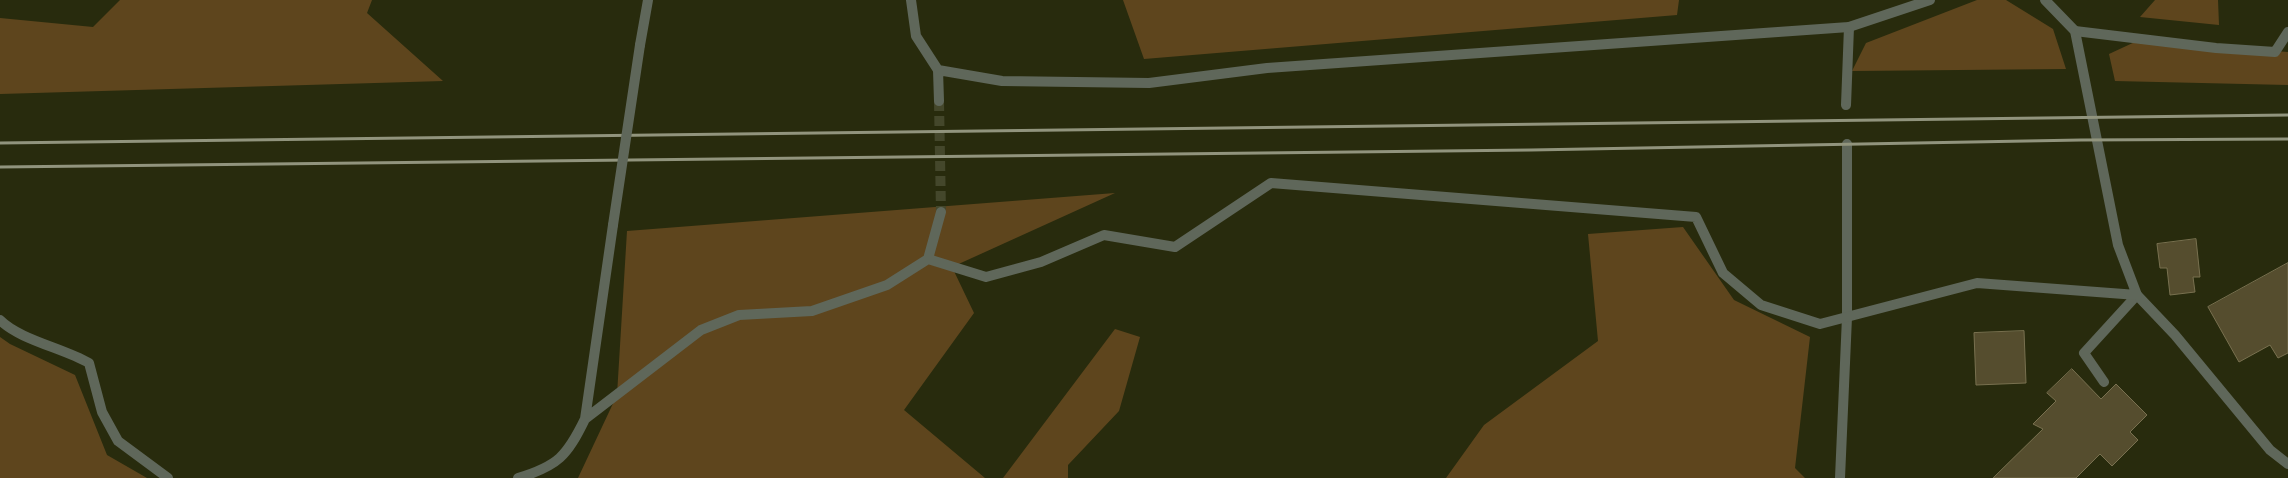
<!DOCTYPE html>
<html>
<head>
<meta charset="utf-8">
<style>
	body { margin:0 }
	canvas { display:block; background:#282b0d }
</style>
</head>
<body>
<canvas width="2288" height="478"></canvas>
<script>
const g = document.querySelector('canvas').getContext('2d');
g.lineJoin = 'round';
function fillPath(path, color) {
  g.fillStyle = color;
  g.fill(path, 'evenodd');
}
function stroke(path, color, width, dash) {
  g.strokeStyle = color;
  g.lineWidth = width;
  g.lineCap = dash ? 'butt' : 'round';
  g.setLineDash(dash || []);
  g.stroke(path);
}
fillPath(new Path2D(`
	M 120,0 L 372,0 L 367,13 L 443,81 L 0,94 L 0,18 L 93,27 Z
	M 1123,0 L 1679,0 L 1677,15 L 1144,59 Z
	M 1977,0 L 2006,0 L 2053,29 L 2066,69 L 1852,71 L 1866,43 Z
	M 2155,0 L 2218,0 L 2219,25 L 2140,17 Z
	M 2137,41 L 2288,52 L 2288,85 L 2115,81 L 2109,54 Z
	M 1115,193 L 952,267 L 974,313 L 904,410 L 985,478 L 578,478 L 617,395 L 627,231 Z
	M 1683,227 L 1734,300 L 1810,337 L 1795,468 L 1805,478 L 1446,478 L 1484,425 L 1598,341 L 1588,234 Z
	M 1115,329 L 1140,337 L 1119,411 L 1068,465 L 1068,478 L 1003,478 Z
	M 0,337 L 10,344 L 75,375 L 107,455 L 147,478 L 0,478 Z`), '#5e451d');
const building = new Path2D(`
	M 2196,239 L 2200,277 L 2193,277 L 2195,292 L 2170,295 L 2167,268 L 2160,268 L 2157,244 Z
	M 2288,263 L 2288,353 L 2278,358 L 2270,345 L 2239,362 L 2208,307 Z
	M 2024,331 L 2026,383 L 1976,385 L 1974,333 Z
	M 2072,369 L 2101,399 L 2116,384 L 2147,415 L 2130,432 L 2138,440 L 2112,466 L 2100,454 L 2076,478 L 1993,478 L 2043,429 L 2033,424 L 2056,401 L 2047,393 Z`);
fillPath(building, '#554d2e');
stroke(building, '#78704f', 1);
stroke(new Path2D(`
	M 939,101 L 941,212`), '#44472b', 10, [10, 5]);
stroke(new Path2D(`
	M 2075,31 L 2216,48 L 2275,52 L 2288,32
	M 1846,105 L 1849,27
	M 2104,382 L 2084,353 L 2137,295
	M 1840,478 L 1847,317 L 1847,144`), '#5f675a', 10);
stroke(new Path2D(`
	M 911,0 L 916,36 L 938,70 L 1002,81 L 1149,83 L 1267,68 L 1849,27 L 1930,0
	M 2045,0 L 2075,31 L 2118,245 L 2137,295 L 2175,335 L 2270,450 L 2288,464
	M 640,45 L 648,0
	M 938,70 L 939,101
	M 928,259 L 941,212
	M 0,320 C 20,340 63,348 89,363 L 102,412 L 118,441 L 168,478
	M 585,419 L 701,330 L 739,315 L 812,311 L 887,285 L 928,259 L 986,277 L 1041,262 L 1104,235 L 1175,247 L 1271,183 L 1696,217 L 1723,273 L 1761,305 L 1820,324 L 1977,283 L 2137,295
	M 518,478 C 558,466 567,456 585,419 L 613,225`), '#5f675a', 10);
stroke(new Path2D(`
	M 0,143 L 2288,115
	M 0,167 L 1531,150 L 2081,140 L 2288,139`), '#91947d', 3);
stroke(new Path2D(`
	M 613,225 L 640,45`), '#5f675a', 10);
</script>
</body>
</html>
